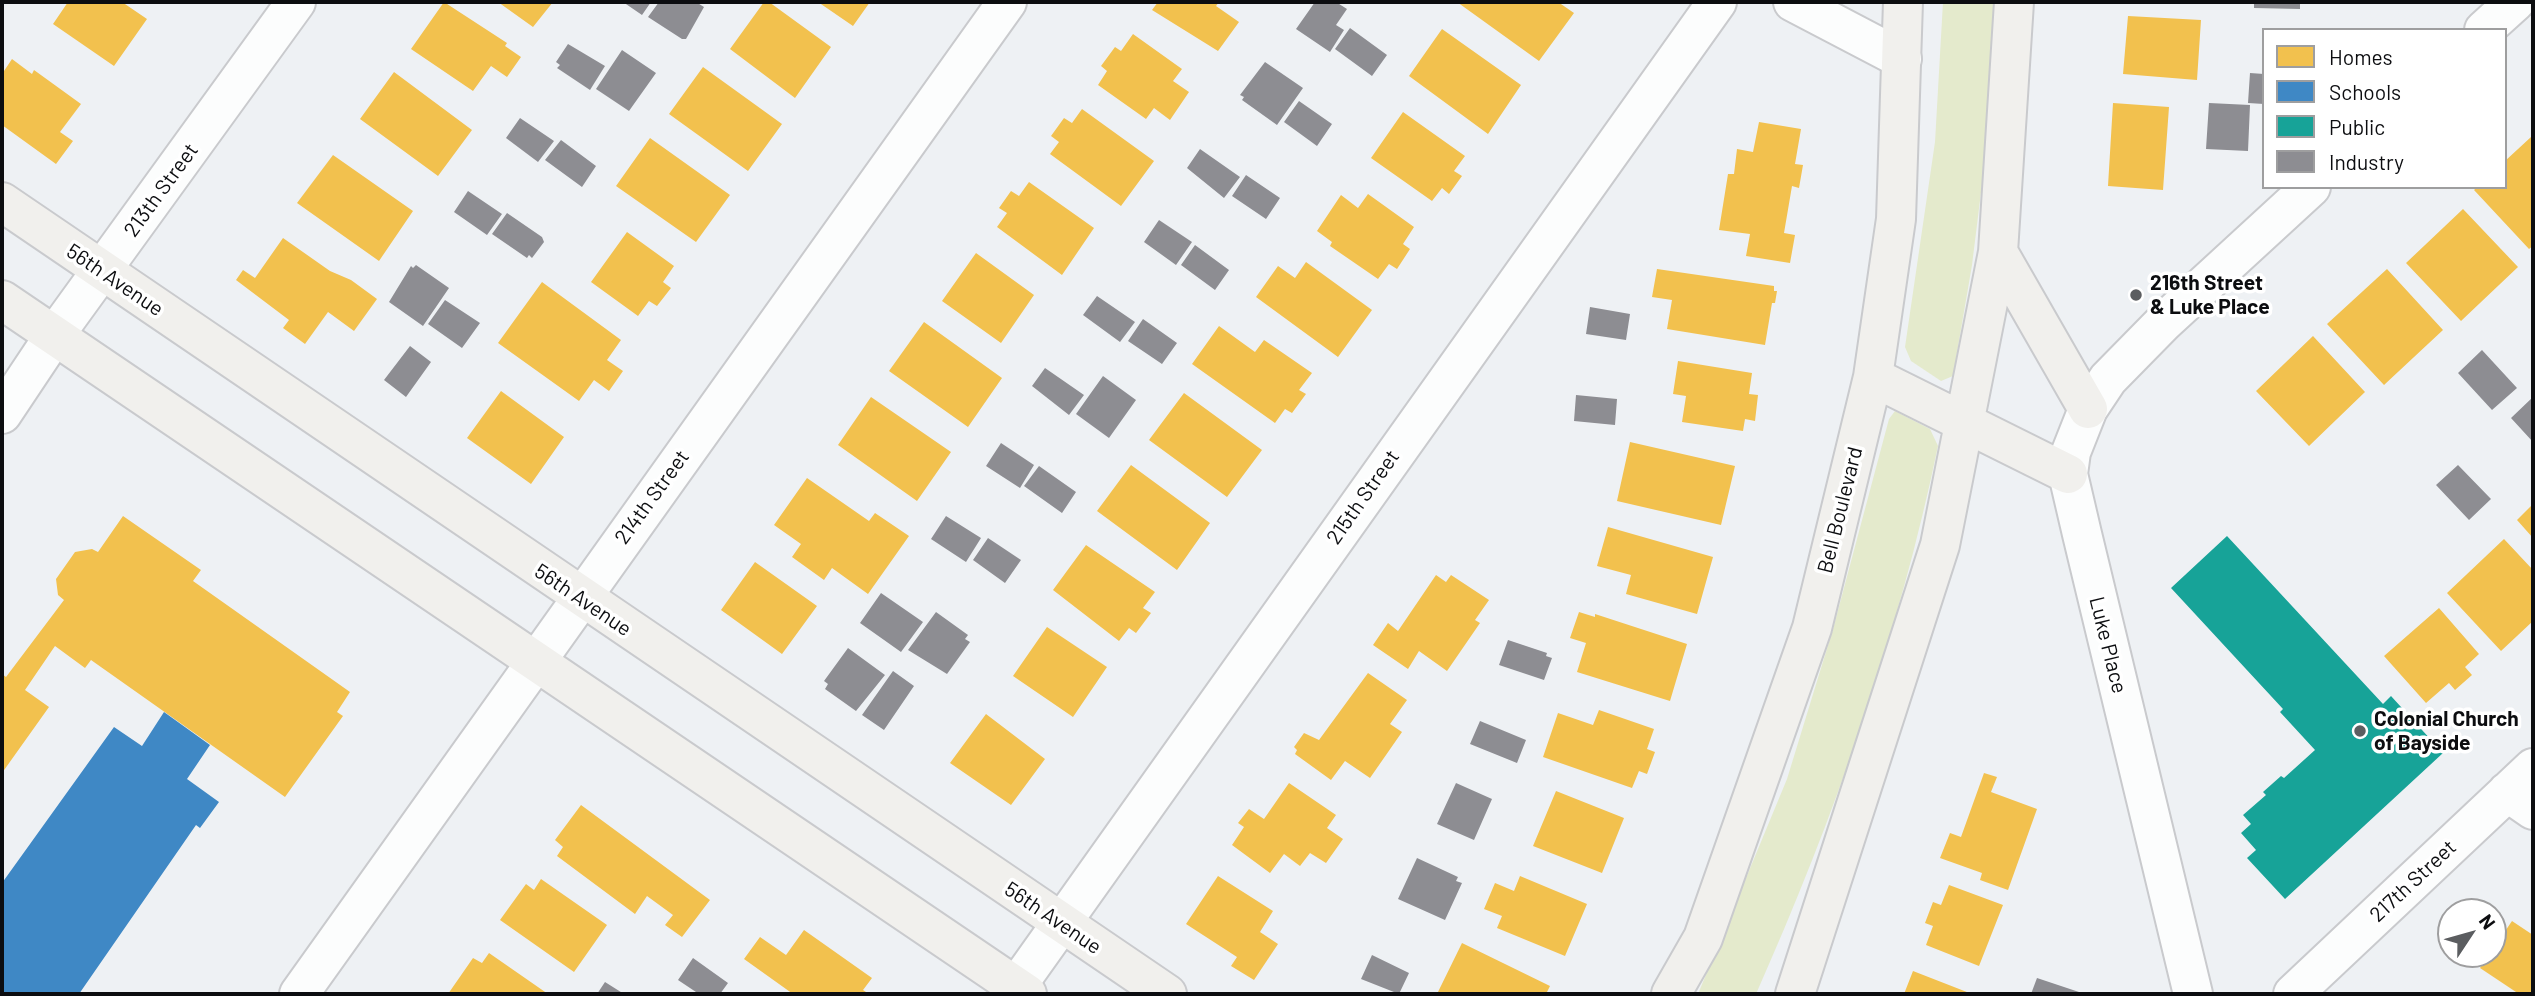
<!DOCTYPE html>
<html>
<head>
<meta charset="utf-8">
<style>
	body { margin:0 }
	#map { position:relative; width:2535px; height:996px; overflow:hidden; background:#eef1f4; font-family:Barlow,sans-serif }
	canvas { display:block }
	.frame { position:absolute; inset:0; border:4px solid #0c0d10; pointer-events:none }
	.legend { position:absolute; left:2262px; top:28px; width:245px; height:161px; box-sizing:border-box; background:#fff; border:2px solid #9e9e9f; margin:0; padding:9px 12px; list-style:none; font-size:21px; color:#0c0d10 }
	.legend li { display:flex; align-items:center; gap:14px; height:35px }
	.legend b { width:35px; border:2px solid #9e9e9f }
	.north { position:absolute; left:2437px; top:898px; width:70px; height:70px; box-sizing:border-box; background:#fff; border:2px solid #9e9e9f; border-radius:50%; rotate:54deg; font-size:19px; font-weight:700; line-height:28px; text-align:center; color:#0c0d10 }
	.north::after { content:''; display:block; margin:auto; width:24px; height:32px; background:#5b5d60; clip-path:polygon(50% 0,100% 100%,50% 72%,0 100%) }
</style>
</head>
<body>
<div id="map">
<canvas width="2535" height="996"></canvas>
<div class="frame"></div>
<ul class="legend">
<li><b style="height:19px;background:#f2c14e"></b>Homes</li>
<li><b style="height:19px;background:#3f88c5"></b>Schools</li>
<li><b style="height:19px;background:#17a398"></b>Public</li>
<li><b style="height:19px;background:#8d8d92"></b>Industry</li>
</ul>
<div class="north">N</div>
</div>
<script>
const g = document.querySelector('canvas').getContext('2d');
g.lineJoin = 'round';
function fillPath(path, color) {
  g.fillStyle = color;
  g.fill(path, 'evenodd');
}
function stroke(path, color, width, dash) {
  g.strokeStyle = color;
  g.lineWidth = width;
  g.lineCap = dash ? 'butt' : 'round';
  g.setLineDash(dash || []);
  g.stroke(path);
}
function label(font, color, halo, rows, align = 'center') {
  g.font = font + ' Barlow,sans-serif';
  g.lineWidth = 7;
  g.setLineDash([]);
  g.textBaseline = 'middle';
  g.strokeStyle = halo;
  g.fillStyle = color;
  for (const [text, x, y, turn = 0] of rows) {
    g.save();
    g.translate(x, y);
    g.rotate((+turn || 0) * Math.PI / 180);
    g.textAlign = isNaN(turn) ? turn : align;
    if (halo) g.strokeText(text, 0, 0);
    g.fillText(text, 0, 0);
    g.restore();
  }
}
fillPath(new Path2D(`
	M 1943,2 L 1999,2 L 1986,152 L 1972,265 L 1953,376 L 1941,381 L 1911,361 L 1905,347 L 1935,142 Z
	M 1895,411 L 1930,429 L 1938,446 C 1899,634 1834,819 1756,994 L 1698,994 L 1787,779 L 1833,629 L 1889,419 Z`), '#e4eacc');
fillPath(new Path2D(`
	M 68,2 L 122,2 L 147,19 L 114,66 L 53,24 Z
	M 444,2 L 507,43 L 505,46 L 521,57 L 507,77 L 491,66 L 473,91 L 411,49 Z
	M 498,2 L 553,2 L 533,27 Z
	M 764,2 L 769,2 L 831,47 L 795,98 L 730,49 Z
	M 818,2 L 870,2 L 853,26 Z
	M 1158,2 L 1219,2 L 1216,6 L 1239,22 L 1218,51 L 1152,10 Z
	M 1457,2 L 1558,2 L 1574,13 L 1539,61 Z
	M 2128,16 L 2201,20 L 2197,80 L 2123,74 Z
	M 1442,29 L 1521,85 L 1488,134 L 1409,76 Z
	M 1133,34 L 1182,69 L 1173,81 L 1189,92 L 1170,120 L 1154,108 L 1146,119 L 1098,85 L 1107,71 L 1101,66 L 1115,47 L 1121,51 Z
	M 12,59 L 32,74 L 34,70 L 81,104 L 60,132 L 73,141 L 56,164 L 2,125 L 2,74 Z
	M 703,67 L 782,124 L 748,171 L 669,114 Z
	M 394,72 L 472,130 L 438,176 L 360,119 Z
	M 2113,103 L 2169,107 L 2163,190 L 2108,186 Z
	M 1082,109 L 1154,161 L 1121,206 L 1050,154 L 1059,142 L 1051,136 L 1064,118 L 1072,123 Z
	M 1403,112 L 1465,156 L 1454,171 L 1462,176 L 1449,194 L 1442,188 L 1432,201 L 1371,158 Z
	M 1759,122 L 1801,129 L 1795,164 L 1803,165 L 1799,188 L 1792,186 L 1784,233 L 1795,235 L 1790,263 L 1746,256 L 1750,234 L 1719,230 L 1728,174 L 1734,174 L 1737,149 L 1753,152 Z
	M 2531,137 L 2533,246 L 2529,249 L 2474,190 L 2477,187 L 2505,187 L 2505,161 Z
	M 650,138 L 730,195 L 696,242 L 616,186 Z
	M 333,155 L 413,211 L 379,261 L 297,203 Z
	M 1029,182 L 1094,228 L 1062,275 L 997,227 L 1007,213 L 999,208 L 1011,191 L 1019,196 Z
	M 1368,194 L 1414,227 L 1403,244 L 1410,249 L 1397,269 L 1389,264 L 1378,279 L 1330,246 L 1332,242 L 1317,231 L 1341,195 L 1358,208 Z
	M 2463,209 L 2518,267 L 2461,321 L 2406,263 Z
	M 627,232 L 674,266 L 663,282 L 671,288 L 657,306 L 649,301 L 638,316 L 591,282 Z
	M 283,238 L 330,271 L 351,280 L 377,299 L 354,331 L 328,312 L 305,344 L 283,328 L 289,320 L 236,280 L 243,270 L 255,278 Z
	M 976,253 L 1034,295 L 1001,343 L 942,301 Z
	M 1306,262 L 1372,310 L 1338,357 L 1256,297 L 1278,266 L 1295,278 Z
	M 1657,269 L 1774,286 L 1774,291 L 1777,291 L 1775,303 L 1772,303 L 1765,345 L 1667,329 L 1672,300 L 1652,297 Z
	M 2387,269 L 2443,330 L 2384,385 L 2327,324 Z
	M 542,282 L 621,340 L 607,360 L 623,371 L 609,391 L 594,380 L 579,401 L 498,343 Z
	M 924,322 L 1002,378 L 968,427 L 889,371 Z
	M 1219,326 L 1255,352 L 1264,340 L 1312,373 L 1299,390 L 1306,394 L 1292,413 L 1285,409 L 1275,423 L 1192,364 Z
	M 2313,336 L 2365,392 L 2309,446 L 2256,391 Z
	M 1678,361 L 1752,373 L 1749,394 L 1758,395 L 1755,421 L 1745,419 L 1743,431 L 1682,422 L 1686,396 L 1673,394 Z
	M 501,391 L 564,437 L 531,484 L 467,438 Z
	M 1184,393 L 1262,450 L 1227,497 L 1149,440 Z
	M 871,397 L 951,452 L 917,501 L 838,445 Z
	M 1630,442 L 1735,466 L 1721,525 L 1617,501 Z
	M 1131,465 L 1210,523 L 1177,570 L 1097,511 Z
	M 807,478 L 869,521 L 875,513 L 909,536 L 868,594 L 832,568 L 824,580 L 792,557 L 801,544 L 774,525 Z
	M 2533,504 L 2533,538 L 2517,520 Z
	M 123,516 L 201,570 L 193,581 L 350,692 L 337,712 L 343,716 L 285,797 L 91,660 L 85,668 L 55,646 L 25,690 L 49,707 L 2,773 L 2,674 L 6,677 L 64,600 L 58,595 L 56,579 L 75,552 L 92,549 L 98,552 Z
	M 1608,527 L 1713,557 L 1697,614 L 1626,594 L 1631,575 L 1597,566 Z
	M 2504,539 L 2533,570 L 2533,621 L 2501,651 L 2447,593 Z
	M 1086,545 L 1155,592 L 1143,608 L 1151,613 L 1136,633 L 1129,628 L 1119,641 L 1053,590 Z
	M 755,562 L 817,606 L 782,654 L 721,610 Z
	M 1436,575 L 1446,582 L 1451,575 L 1489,600 L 1475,620 L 1480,623 L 1447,671 L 1419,651 L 1408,669 L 1373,645 L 1388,623 L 1398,631 Z
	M 2439,608 L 2479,654 L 2465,667 L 2472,675 L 2455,690 L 2449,683 L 2426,703 L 2384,656 Z
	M 1579,612 L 1595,617 L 1595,614 L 1687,644 L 1670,701 L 1577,672 L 1586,643 L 1570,638 Z
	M 1047,627 L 1107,667 L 1073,717 L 1013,676 Z
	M 1368,673 L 1407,700 L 1390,724 L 1402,732 L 1370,778 L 1345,761 L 1331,780 L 1295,754 L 1297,750 L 1294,747 L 1304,733 L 1319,740 Z
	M 1599,710 L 1654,729 L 1647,749 L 1655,752 L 1647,774 L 1639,771 L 1632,788 L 1543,757 L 1558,713 L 1593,725 Z
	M 986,714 L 1045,759 L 1011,805 L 950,763 Z
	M 1984,773 L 1997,777 L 1991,792 L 2037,809 L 2008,890 L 1980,880 L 1982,873 L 1940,858 L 1950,833 L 1961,837 Z
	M 1289,783 L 1336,815 L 1327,828 L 1343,839 L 1326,863 L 1310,853 L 1300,866 L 1284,854 L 1270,873 L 1232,845 L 1244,827 L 1238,823 L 1249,809 L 1264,819 Z
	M 1556,791 L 1624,818 L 1602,873 L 1533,846 Z
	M 581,805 L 710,900 L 682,937 L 665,925 L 673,915 L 647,896 L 635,914 L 557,856 L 563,847 L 555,840 Z
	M 1218,876 L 1273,911 L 1260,932 L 1278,944 L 1254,980 L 1231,966 L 1237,957 L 1186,924 Z
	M 1520,876 L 1587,904 L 1565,956 L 1497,928 L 1502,916 L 1484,909 L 1495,883 L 1514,891 Z
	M 541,879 L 607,925 L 574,972 L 500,920 L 526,884 L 534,890 Z
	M 1949,885 L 2003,905 L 1979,966 L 1926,945 L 1933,926 L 1925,923 L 1933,902 L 1941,905 Z
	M 2512,921 L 2533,935 L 2533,994 L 2519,994 L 2480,968 L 2489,954 L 2493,954 L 2493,949 Z
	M 804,930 L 872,978 L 863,990 L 869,994 L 793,994 L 744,959 L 760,937 L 786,955 Z
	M 1462,943 L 1550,986 L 1546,994 L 1437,994 Z
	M 489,953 L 548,994 L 448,994 L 473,958 L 482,963 Z
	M 1913,971 L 1972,994 L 1904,994 Z`), '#f2c14e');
fillPath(new Path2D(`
	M 164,712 L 210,745 L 187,779 L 219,802 L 200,828 L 196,825 L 79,994 L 2,994 L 2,883 L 114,727 L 142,746 Z`), '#3f88c5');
fillPath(new Path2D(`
	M 2227,536 L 2383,704 L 2391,696 L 2443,753 L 2285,899 L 2247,858 L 2256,850 L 2241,833 L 2251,824 L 2243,815 L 2266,795 L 2263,792 L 2281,776 L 2284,778 L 2315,750 L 2280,712 L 2283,709 L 2171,588 Z`), '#17a398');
fillPath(new Path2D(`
	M 623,2 L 651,2 L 642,15 Z
	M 659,2 L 696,2 L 704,7 L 686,39 L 682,39 L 648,17 Z
	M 1315,2 L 1336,2 L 1347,9 L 1336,25 L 1344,30 L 1330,52 L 1296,29 Z
	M 2254,2 L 2300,2 L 2300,9 L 2254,8 Z
	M 1350,28 L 1387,55 L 1372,76 L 1335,49 Z
	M 568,44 L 605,66 L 590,90 L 557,68 L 560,65 L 556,62 Z
	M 622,50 L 656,73 L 629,111 L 596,89 Z
	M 1265,62 L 1303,88 L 1277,125 L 1242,100 L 1244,97 L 1240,95 Z
	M 2250,73 L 2264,74 L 2264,104 L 2248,103 Z
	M 1299,101 L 1332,124 L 1317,146 L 1284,122 Z
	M 2209,103 L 2250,105 L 2248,151 L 2206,149 Z
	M 520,118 L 554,141 L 538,162 L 506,138 Z
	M 561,140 L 596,166 L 582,187 L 545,160 Z
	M 1200,149 L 1240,177 L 1224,198 L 1187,168 Z
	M 1246,175 L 1280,198 L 1266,219 L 1232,196 Z
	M 468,191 L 502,214 L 487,235 L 454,212 Z
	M 507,213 L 542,237 L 544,242 L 532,258 L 529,255 L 527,258 L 492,234 Z
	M 1159,220 L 1192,242 L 1176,265 L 1144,242 Z
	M 1195,245 L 1229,270 L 1215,290 L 1181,265 Z
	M 416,265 L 449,288 L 423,326 L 389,302 L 411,266 L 413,268 Z
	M 1097,296 L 1135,322 L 1120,342 L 1083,315 Z
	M 445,300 L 480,323 L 462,348 L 428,324 Z
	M 1590,307 L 1630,314 L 1626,340 L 1586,334 Z
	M 1143,319 L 1177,343 L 1162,364 L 1128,341 Z
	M 410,346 L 431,362 L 406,397 L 384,380 Z
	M 2482,350 L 2517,388 L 2492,410 L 2458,373 Z
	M 1045,368 L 1084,395 L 1069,415 L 1032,386 Z
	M 1103,376 L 1136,400 L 1109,438 L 1076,414 Z
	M 1576,395 L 1617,399 L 1615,425 L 1574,421 Z
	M 2533,397 L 2533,442 L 2511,418 Z
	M 1001,443 L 1034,465 L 1020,488 L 986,466 Z
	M 2458,465 L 2491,499 L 2469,520 L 2436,485 Z
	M 1039,466 L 1076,492 L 1062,513 L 1024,486 Z
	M 946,516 L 981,538 L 966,562 L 931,539 Z
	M 988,538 L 1021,560 L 1005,583 L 973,560 Z
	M 881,593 L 923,622 L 901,652 L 860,623 Z
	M 936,612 L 968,635 L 965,639 L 970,642 L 947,674 L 908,650 Z
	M 1508,640 L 1547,653 L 1546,656 L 1552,658 L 1544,680 L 1499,665 Z
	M 848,648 L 885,675 L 856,711 L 825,689 L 828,684 L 824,681 Z
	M 893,671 L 914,686 L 884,730 L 862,715 Z
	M 1480,721 L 1526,740 L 1517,763 L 1470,744 Z
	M 1456,783 L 1492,799 L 1474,840 L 1437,824 Z
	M 1417,858 L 1458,877 L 1456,881 L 1462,883 L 1445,920 L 1398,899 Z
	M 1372,955 L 1409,973 L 1399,994 L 1361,979 Z
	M 693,958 L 728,983 L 720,994 L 699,994 L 678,980 Z
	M 2037,978 L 2085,994 L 2031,994 Z
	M 605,982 L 624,994 L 597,994 Z`), '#8d8d92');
const street = new Path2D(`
	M 1793,2 L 1902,59
	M 2484,30 L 2515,2
	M 2,414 L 54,336 L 296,2
	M 2507,792 L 2533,810
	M 299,994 L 1007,2
	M 1011,994 L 1717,2
	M 2193,994 L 2082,534 L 2068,474 L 2071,452 L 2088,409 L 2108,379 L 2164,322 L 2311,187
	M 2293,994 L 2533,768`);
const secondary = new Path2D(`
	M 2,202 L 1167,994
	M 1998,252 L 2088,409
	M 2,300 L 1027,994
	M 1873,377 L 2068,474
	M 1671,994 L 1703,938 L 1812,628 L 1873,377 L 1896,219 L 1903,2
	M 1795,994 L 1940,545 L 1998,252 L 2014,2`);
stroke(street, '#c9cacd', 42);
stroke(secondary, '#c9cacd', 42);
stroke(street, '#fcfdfd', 38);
stroke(secondary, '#f1f0ed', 38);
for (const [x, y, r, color] of [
	[2136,295,7,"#5b5d60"],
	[2360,731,7,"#5b5d60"]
]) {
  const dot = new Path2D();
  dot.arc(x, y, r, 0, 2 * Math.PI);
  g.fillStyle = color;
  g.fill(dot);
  stroke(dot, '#fff', 2.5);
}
label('21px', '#0c0d10', '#fff', [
	["213th Street",161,190,-54],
	["56th Avenue",115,280,34],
	["214th Street",652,497,-54],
	["215th Street",1363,497,-55],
	["Bell Boulevard",1840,510,-76],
	["56th Avenue",583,600,34],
	["Luke Place",2108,645,76],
	["217th Street",2413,881,-43],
	["56th Avenue",1053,918,34]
]);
label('bold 21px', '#0c0d10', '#fff', [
	["216th Street",2150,283],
	["& Luke Place",2150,307],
	["Colonial Church",2374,719],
	["of Bayside",2374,743]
], 'left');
</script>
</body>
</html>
